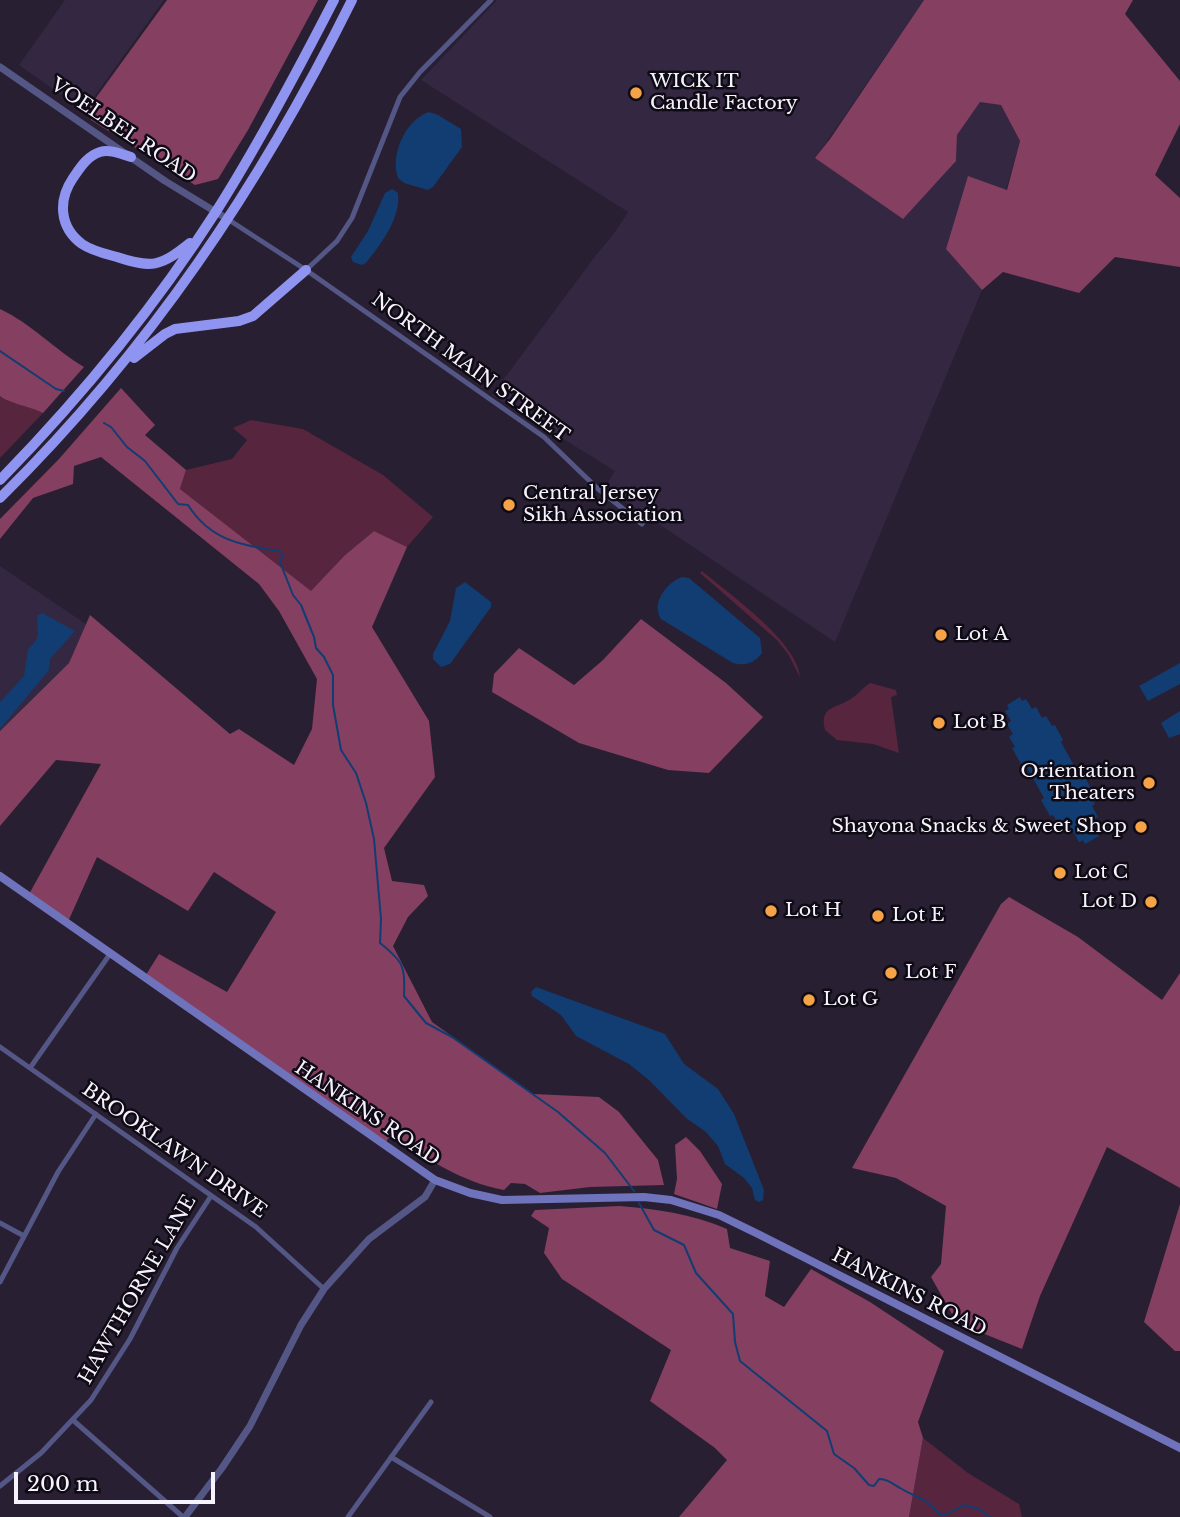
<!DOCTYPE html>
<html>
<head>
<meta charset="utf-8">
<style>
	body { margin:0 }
	#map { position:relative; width:1180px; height:1517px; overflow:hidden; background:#281f33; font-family:"Libre Baskerville",serif }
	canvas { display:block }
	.scale { position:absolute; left:14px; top:1472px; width:201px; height:32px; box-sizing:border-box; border:4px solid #f7f3fe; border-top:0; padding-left:9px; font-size:21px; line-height:24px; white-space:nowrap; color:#f7f3fe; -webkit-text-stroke:5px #0f0b14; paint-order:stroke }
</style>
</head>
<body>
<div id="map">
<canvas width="1180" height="1517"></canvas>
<div class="scale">200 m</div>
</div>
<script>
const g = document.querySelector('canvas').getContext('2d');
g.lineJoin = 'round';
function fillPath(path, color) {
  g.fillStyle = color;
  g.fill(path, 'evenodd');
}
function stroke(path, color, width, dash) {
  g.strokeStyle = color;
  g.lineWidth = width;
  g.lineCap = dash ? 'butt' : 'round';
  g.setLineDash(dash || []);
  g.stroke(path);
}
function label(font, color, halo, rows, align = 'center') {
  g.font = font + ' "Libre Baskerville",serif';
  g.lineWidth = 5;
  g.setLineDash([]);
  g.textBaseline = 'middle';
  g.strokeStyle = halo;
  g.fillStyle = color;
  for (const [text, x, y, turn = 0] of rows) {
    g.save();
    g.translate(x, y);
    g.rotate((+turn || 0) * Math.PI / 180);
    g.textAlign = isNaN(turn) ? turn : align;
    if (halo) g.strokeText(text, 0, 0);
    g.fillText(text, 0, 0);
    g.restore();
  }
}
fillPath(new Path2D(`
	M 65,0 L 164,0 L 84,111 L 19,65 Z
	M 497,0 L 924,0 L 815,159 L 956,161 L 957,135 L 980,101 L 1001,105 L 1020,141 L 1006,190 L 969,177 L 946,249 L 982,290 L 835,642 L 605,488 L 615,471 L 492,395 L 596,255 L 613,235 L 628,212 L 421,80 Z
	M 0,566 L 86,624 L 69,663 L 0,731 Z`), '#332741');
fillPath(new Path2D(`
	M 0,396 C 8,403 31,407 43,413 L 0,458 Z
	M 251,420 L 303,429 L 383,475 L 433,517 L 407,547 L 374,531 L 345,555 L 311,592 L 180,489 L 186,470 L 232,459 L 247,440 L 233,428 Z
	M 702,571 C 729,594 797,641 800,677 L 788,654 L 777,640 L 700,573 Z
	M 870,683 L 896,690 L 897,695 L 891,697 L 899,753 L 873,744 L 837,740 L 825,730 C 819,705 837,709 852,698 C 859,694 863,687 870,683 Z
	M 923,1438 L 968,1473 L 1019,1504 L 1022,1517 L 909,1517 Z`), '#57253d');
fillPath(new Path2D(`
	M 167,0 L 318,0 L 248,130 L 218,179 L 195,185 L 91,120 L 90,106 Z
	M 924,0 L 1133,0 L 1125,14 L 1180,81 L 1180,124 L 1155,175 L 1180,198 L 1180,267 L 1115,257 L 1079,293 L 1003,272 L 982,290 L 946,249 L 968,176 L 1007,190 L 1020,141 L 1001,105 L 980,102 L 957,135 L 956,161 L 903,219 L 815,158 L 830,139 Z
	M 0,309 C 32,324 54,349 84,367 L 43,413 C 31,407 8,403 0,396 Z
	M 121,388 L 155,425 L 145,435 L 186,470 L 180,489 L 311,591 L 345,555 L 374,531 L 407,547 L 372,627 L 429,721 L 435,777 L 384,848 L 392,881 L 424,885 L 428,896 L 408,917 L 393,946 L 432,1022 L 533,1094 L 599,1097 L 619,1112 L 658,1160 L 664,1185 L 590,1187 L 540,1193 L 525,1184 L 511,1183 L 504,1190 C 460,1182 428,1158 390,1136 L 384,1145 L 144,978 L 159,954 L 227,992 L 276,912 L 214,872 L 188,911 L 97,857 L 67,924 L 28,896 L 101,764 L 56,760 L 0,826 L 0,731 L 69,663 L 90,615 L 230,734 L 239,729 L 294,765 L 312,729 L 317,679 L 279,611 L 259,584 L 101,457 L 74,466 L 73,484 L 33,498 L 0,539 L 0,519 L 59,459 Z
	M 641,619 L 726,683 L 763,717 L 709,773 L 668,770 L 579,743 L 492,692 L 494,674 L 519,648 L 574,685 L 603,660 Z
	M 1009,897 L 1078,937 L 1162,1000 L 1180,973 L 1180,1188 L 1107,1147 L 1040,1296 L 1022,1349 L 957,1323 L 931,1277 L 941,1264 L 946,1206 L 896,1178 L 852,1168 L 1001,904 Z
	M 686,1137 L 700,1151 L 722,1184 L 717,1209 L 674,1194 L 677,1179 L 675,1145 Z
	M 1180,1204 L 1180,1351 L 1175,1351 L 1144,1322 Z
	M 619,1206 C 658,1209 692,1214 727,1229 L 730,1248 L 770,1261 L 765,1296 L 784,1307 L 811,1269 L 870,1302 L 944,1351 L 918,1422 L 923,1438 L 909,1517 L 679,1517 L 727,1460 L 715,1448 L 650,1401 L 671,1350 L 562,1279 L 544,1253 L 549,1228 L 531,1216 L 535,1210 Z`), '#853f60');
fillPath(new Path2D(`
	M 429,112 L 438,115 L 461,129 L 462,147 L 433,187 L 428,190 L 404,183 L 398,178 C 390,155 405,120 429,112 Z
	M 392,189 L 398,193 C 401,218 381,244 366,263 L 362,265 L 353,262 L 351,257 L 368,231 L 385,193 Z
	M 682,577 L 689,578 L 760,638 L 762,653 C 753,664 746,666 733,663 L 661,619 C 651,603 666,583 682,577 Z
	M 465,582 L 491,602 L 491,607 L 450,664 L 441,667 L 433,659 L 433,654 L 450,621 L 456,588 Z
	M 42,613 L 75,631 L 50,659 L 49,670 L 0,729 L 0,702 L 24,676 L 28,649 C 42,637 37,632 37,616 Z
	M 1180,663 L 1180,684 L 1148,701 L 1139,686 Z
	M 1020,697 L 1022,701 L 1026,699 L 1032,709 L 1036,707 L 1042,718 L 1046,716 L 1052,726 L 1055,725 L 1063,740 L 1061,742 L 1081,778 L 1084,776 L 1093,792 L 1090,794 L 1095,804 L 1092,806 L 1098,817 L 1094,819 L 1100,829 L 1097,832 L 1099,836 L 1085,844 L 1083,840 L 1079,842 L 1073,831 L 1069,833 L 1063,823 L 1059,825 L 1053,815 L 1050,816 L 1041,800 L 1044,798 L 1024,762 L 1021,764 L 1012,748 L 1015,747 L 1009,737 L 1013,734 L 1007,724 L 1011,721 L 1005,711 L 1009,709 L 1007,705 Z
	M 1180,711 L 1180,734 L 1169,738 L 1161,723 Z
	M 536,987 L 665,1034 L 684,1064 L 718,1089 L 734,1114 L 764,1190 L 763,1200 L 759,1202 L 755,1200 L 752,1188 L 744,1178 L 725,1164 L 718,1146 L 706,1132 L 686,1118 L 649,1080 L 629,1064 L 576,1036 L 561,1015 L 532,996 L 531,992 Z`), '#113d72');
stroke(new Path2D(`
	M 0,351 L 56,389 L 64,391
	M 104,423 L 111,427 L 127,447 L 145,461 L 178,504 L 188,505 C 210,540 240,545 279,551 L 283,555 L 280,562 L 293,595 L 301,605 L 314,637 L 316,648 L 324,657 L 333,675 L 333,705 L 341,750 L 356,773 L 366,803 L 374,839 L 381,919 L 380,943 C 404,962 405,966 404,996 L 426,1023 L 452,1037 L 558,1112 L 605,1153 L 634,1191
	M 639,1203 L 654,1230 L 684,1245 L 696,1273 L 733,1314 L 735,1342 L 740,1361 L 827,1431 L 834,1454 L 854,1468 L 869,1485 L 874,1486 L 879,1479 C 889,1479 892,1484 900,1488 C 918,1499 924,1496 939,1514 L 948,1514 L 964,1505 L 979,1509 L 990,1517`), '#113d72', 2);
stroke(new Path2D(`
	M 229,220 L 306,270 L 544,437 L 597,488 L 642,524
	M 306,270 L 337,241 L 352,218 L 400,97 L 420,72 L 491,0
	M 0,1047 L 256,1227 L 324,1289
	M 30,1068 L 110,954
	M 0,1223 L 24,1236
	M 0,1282 L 58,1172 L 96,1114
	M 74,1421 L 183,1517
	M 391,1457 L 490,1517
	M 0,1486 L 41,1453 L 91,1400 L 130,1339 L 177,1248 L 211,1196
	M 348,1517 L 431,1402`), '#545785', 5);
stroke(new Path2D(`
	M 0,67 L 165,181 L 229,220
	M 185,1517 L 222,1468 L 250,1426 L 301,1325 L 324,1289 L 369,1239 L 425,1197 L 435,1180`), '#545785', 7);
stroke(new Path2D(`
	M 0,876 L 435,1180 L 470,1193 L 502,1200 L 644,1197 L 671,1200 L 719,1215 L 760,1235 L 1180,1448`), '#6f73bc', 8);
stroke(new Path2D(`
	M 131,157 C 121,154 110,149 100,152 C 87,156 80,168 73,178 C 58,200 59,227 82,244 C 92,251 106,254 117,257 C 153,269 161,266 190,243
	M 134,358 L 165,334 L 175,329 L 239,321 L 253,316 L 306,270
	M 0,480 C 80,398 155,307 217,210 C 260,142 297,72 334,0
	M 0,498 C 148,352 260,186 352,0`), '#8f94f0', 10);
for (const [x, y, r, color] of [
	[636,93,7,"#f6a246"],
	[509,505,7,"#f6a246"],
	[941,635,7,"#f6a246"],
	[939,723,7,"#f6a246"],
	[1149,783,7,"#f6a246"],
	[1141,827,7,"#f6a246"],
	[1060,873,7,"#f6a246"],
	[1151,902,7,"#f6a246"],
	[771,911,7,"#f6a246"],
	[878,916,7,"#f6a246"],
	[891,973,7,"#f6a246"],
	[809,1000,7,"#f6a246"]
]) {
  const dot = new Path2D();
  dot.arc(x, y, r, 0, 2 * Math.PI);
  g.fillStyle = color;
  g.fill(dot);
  stroke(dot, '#0f0b14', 2.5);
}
label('19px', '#f7f3fe', '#0f0b14', [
	["WICK IT",650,82],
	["Candle Factory",650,104],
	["Central Jersey",523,494],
	["Sikh Association",523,516],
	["Lot A",955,635],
	["Lot B",953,723],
	["Orientation",1135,772,"right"],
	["Theaters",1135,794,"right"],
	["Shayona Snacks & Sweet Shop",1127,827,"right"],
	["Lot C",1074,873],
	["Lot D",1137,902,"right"],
	["Lot H",785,911],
	["Lot E",892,916],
	["Lot F",905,973],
	["Lot G",823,1000]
], 'left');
label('19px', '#f7f3fe', '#0f0b14', [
	["VOELBEL ROAD",123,131,34],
	["NORTH MAIN STREET",470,368,36],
	["HANKINS ROAD",367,1114,34],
	["BROOKLAWN DRIVE",174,1151,35],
	["HAWTHORNE LANE",138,1290,-60],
	["HANKINS ROAD",909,1293,27]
]);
</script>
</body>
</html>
